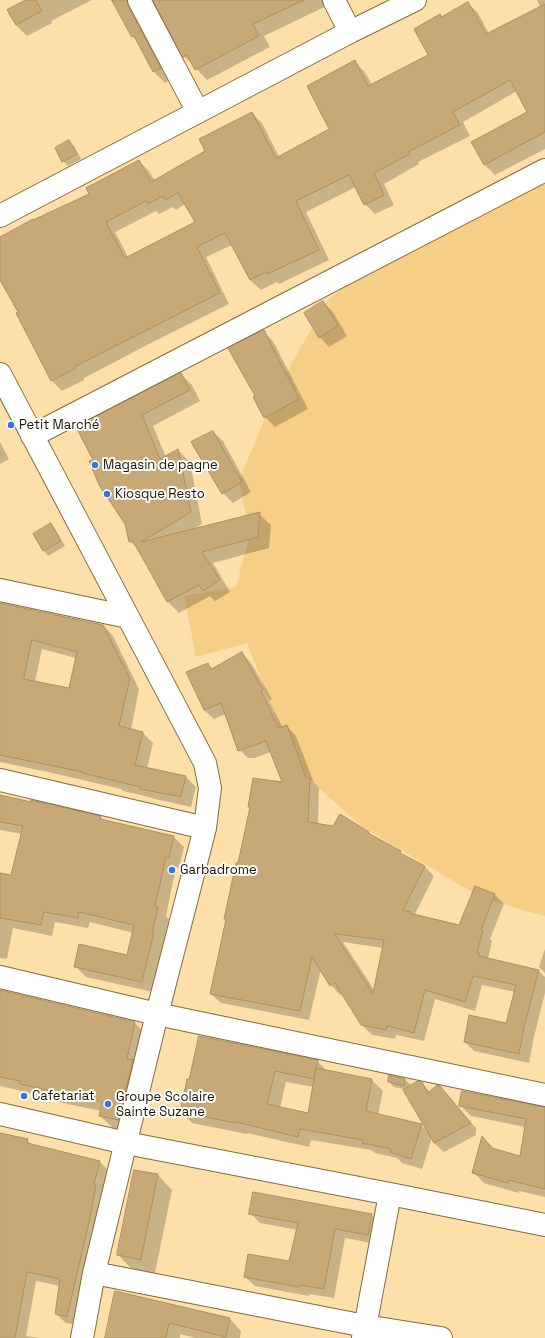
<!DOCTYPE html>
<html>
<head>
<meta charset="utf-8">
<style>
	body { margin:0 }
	canvas { display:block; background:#fddfaa }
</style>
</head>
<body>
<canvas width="545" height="1338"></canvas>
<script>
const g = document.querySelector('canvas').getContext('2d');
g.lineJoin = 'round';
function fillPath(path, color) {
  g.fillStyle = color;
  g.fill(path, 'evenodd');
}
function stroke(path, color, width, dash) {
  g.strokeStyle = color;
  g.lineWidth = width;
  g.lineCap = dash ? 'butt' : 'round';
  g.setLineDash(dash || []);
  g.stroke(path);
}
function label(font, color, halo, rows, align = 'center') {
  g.font = font + ' "Space Grotesk",sans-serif';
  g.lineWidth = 4;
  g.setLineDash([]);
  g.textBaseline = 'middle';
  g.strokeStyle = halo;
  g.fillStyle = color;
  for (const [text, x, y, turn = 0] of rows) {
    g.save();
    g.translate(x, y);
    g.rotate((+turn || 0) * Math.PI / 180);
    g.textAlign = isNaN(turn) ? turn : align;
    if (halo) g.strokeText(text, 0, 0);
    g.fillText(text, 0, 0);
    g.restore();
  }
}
fillPath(new Path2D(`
	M 545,181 L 545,916 L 484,899 L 364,828 L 295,767 L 247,643 L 196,657 L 184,596 L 236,587 L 250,534 L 239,481 L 277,389 L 328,300 L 438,212 Z`), '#f6ce86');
fillPath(new Path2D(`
	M 28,0 L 92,0 L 51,21 L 52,23 L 27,36 L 16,25 Z
	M 114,0 L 144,0 L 171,79 L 165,83 L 154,72 L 138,42 L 133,36 Z
	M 154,0 L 334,0 L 335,2 L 264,36 L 270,47 L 207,80 L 184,56 Z
	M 537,0 L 545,0 L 545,149 L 495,175 L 485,165 L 473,142 L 528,112 L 517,91 L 463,122 L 470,136 L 418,162 L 419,164 L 384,184 L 394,205 L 375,214 L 365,204 L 356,187 L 306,212 L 329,260 L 279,284 L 277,282 L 261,290 L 250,280 L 232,245 L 206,257 L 229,304 L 151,343 L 84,378 L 84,380 L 62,391 L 52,381 L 17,314 L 19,313 L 0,278 L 0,239 L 91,195 L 139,161 L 149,171 L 155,181 L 206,151 L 252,113 L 262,123 L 279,157 L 331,130 L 354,62 L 365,72 L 372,85 L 430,56 L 440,15 L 442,17 L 468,3 L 478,13 L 489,34 L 540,7 ZM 185,204 L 196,223 L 128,257 L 115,232 L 156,211 L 159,214 L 173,207 L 176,210 Z
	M 69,141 L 74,146 L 81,159 L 68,166 L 63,161 Z
	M 323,302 L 333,312 L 347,336 L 329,347 L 320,337 Z
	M 263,331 L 273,341 L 308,409 L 275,427 L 265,417 L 256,397 Z
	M 181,374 L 192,385 L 200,401 L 153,426 L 166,457 L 178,450 L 190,462 L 202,524 L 192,530 L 259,514 L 271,525 L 269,548 L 213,563 L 230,592 L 215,601 L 210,596 L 179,613 L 168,602 L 141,553 L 130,541 L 126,524 L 94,460 Z
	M 213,432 L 223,441 L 251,492 L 233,503 L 223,493 Z
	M 0,442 L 9,459 L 0,464 Z
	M 51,525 L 55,529 L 65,546 L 48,556 L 44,551 L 34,534 Z
	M 0,604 L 103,625 L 113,636 L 139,689 L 131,730 L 143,733 L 153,743 L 147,769 L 186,777 L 196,787 L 191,807 L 151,798 L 149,797 L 123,791 L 121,789 L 48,772 L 0,762 ZM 42,649 L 72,657 L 76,659 L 70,689 L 35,682 Z
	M 242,653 L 251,663 L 272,699 L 269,701 L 283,728 L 287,726 L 296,736 L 314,783 L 319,788 L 318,824 L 368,833 L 372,836 L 400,852 L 407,858 L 424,866 L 434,876 L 415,914 L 459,926 L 475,887 L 495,895 L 504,904 L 490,939 L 492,941 L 488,959 L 539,971 L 545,977 L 545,993 L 534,1037 L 529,1063 L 474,1051 L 465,1042 L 507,1024 L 515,992 L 482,985 L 475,1011 L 435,999 L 424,1041 L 396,1035 L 395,1039 L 372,1035 L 362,1025 L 343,993 L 340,995 L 331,985 L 321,969 L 309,1020 L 221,1003 L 211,994 L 227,920 L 225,918 L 239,865 L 250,808 L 250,807 L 283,783 L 271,752 L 254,758 L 248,758 L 238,748 L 226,714 L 214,719 L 204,710 L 207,664 L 213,669 ZM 343,942 L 383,948 L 375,991 Z
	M 0,796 L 31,803 L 32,801 L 101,817 L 104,821 L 174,837 L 184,847 L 179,868 L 176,867 L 166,916 L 169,919 L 163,943 L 164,945 L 153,992 L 86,977 L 75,966 L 128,956 L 133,933 L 90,922 L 88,928 L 55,922 L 52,936 L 13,928 L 7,959 L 0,958 L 0,874 L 12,876 L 22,834 L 0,830 Z
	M 545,949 L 545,973 L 539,967 Z
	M 0,991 L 134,1022 L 147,1035 L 131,1132 L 113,1128 L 100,1116 L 101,1111 L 34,1097 L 30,1093 L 0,1086 Z
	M 317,1061 L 327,1071 L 372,1080 L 383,1091 L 378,1115 L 421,1125 L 426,1130 L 404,1089 L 394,1087 L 389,1082 L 390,1076 L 405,1080 L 410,1084 L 409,1087 L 421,1083 L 430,1092 L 439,1087 L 476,1128 L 476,1135 L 444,1152 L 434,1143 L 432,1138 L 422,1169 L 402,1163 L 397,1158 L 375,1153 L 371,1150 L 311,1140 L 309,1147 L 247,1133 L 247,1134 L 192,1123 L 181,1112 L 187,1080 ZM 286,1082 L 314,1087 L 309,1114 L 280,1108 Z
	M 460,1105 L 545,1108 L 545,1197 L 519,1191 L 519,1193 L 484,1183 L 473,1172 L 483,1138 L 494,1149 L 521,1157 L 525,1127 L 471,1116 Z
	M 0,1133 L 27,1140 L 33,1146 L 100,1162 L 109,1171 L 76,1325 L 66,1323 L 56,1314 L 60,1286 L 36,1281 L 26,1336 L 40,1338 L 0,1338 Z
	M 158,1175 L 172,1190 L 155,1273 L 132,1269 L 118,1255 Z
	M 250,1213 L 371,1215 L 381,1224 L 377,1244 L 345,1238 L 334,1298 L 309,1294 L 309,1296 L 255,1286 L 245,1277 L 290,1262 L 298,1230 L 260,1223 Z
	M 115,1292 L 230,1319 L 241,1331 L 240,1338 L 196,1338 L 180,1334 L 180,1338 L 106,1338 Z`), '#0003');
const building = new Path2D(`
	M 26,0 L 36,0 L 42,11 L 16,25 L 7,10 Z
	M 112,0 L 127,0 L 128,6 L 161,68 L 153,72 L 134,36 L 132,37 Z
	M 153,0 L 304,0 L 253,24 L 259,36 L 195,70 L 187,55 L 183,57 Z
	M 468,2 L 486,34 L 545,4 L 545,132 L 484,165 L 471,142 L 527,112 L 510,80 L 453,112 L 460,125 L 408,152 L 410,154 L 374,173 L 384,195 L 364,205 L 349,175 L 296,201 L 319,250 L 267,274 L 266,272 L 250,280 L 225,233 L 197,247 L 220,293 L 141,333 L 74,367 L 75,369 L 51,381 L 16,313 L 18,312 L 0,280 L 0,237 L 33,219 L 33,220 L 89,194 L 86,188 L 139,160 L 151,182 L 205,151 L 199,139 L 252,112 L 276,158 L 329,129 L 307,86 L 355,60 L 368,86 L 428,55 L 414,29 L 440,14 L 441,17 ZM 178,193 L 195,222 L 125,258 L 106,222 L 146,201 L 148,204 L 163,196 L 165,200 Z
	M 69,140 L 77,154 L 62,162 L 55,148 Z
	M 323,301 L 338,326 L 319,338 L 304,313 Z
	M 264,330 L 299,399 L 264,418 L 253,397 L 255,396 L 228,348 Z
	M 181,373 L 190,390 L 142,415 L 160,459 L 178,449 L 191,512 L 141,542 L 260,512 L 258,537 L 202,552 L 220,580 L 203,591 L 199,585 L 167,602 L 133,541 L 129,542 L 125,524 L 99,485 L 89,461 L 93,460 L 76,427 Z
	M 213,431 L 242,482 L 222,494 L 191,442 Z
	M 51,523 L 61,541 L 43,551 L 33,534 Z
	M 0,603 L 103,625 L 130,678 L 119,726 L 143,732 L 135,765 L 186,776 L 181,797 L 140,789 L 140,787 L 82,773 L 83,772 L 0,755 ZM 32,640 L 77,652 L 69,688 L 24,679 Z
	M 242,652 L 263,690 L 261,691 L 279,728 L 287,725 L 306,778 L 310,778 L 308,822 L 333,826 L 340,814 L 369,832 L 368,833 L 401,851 L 400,853 L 425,866 L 403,910 L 410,912 L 409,913 L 459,925 L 475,886 L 495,894 L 481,930 L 483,931 L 477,953 L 480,953 L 479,956 L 539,970 L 524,1027 L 519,1054 L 464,1042 L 469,1015 L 506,1023 L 516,985 L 473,976 L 465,1002 L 425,990 L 414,1033 L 387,1026 L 386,1030 L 361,1025 L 335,983 L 330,986 L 312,957 L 300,1011 L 210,994 L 226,919 L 224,919 L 236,863 L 238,863 L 250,807 L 248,807 L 253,778 L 282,782 L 266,741 L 238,751 L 221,703 L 204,710 L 186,672 L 208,663 L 211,669 ZM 335,934 L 384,940 L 373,993 Z
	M 0,795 L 31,802 L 31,800 L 79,811 L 101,816 L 100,819 L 174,836 L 169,858 L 166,857 L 155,906 L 158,907 L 152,933 L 154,933 L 142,982 L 74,967 L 79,944 L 127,955 L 134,925 L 79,912 L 78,918 L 44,912 L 41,925 L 0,918 L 0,873 L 11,875 L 23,826 L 0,822 Z
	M 0,990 L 135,1022 L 127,1059 L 133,1060 L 118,1120 L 99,1116 L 102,1102 L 20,1084 L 20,1081 L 0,1077 Z
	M 199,1036 L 318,1060 L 314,1079 L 275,1071 L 267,1104 L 308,1113 L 316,1068 L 372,1079 L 366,1111 L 422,1124 L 411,1159 L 390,1152 L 391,1149 L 362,1143 L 363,1140 L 300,1129 L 298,1137 L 236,1122 L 236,1123 L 180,1112 L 187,1079 L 189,1079 Z
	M 389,1075 L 405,1079 L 404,1086 L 388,1082 Z
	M 418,1081 L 422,1082 L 428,1093 L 437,1085 L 440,1086 L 471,1123 L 434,1143 L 403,1090 Z
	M 462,1091 L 545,1107 L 545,1189 L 508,1180 L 508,1183 L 472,1173 L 482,1136 L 492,1148 L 520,1156 L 526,1119 L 459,1106 Z
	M 0,1133 L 28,1139 L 27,1143 L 100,1161 L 94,1184 L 96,1185 L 90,1218 L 67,1317 L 55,1314 L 60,1279 L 27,1272 L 15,1338 L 0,1338 Z
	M 134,1170 L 158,1174 L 141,1260 L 117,1255 Z
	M 253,1192 L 372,1214 L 368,1235 L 335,1229 L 324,1289 L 300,1285 L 299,1287 L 244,1277 L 248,1254 L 289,1261 L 298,1223 L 249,1214 Z
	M 115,1291 L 230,1318 L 226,1337 L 169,1323 L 166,1338 L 105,1338 Z`);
fillPath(building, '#c6a976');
stroke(building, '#ad915f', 1);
const minor = new Path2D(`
	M 139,0 L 198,112
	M 334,0 L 350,32
	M 0,216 L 350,32 L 415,0
	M 0,374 L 205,763 L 210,788 L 205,828 L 157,1014 L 94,1273 L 82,1338
	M 32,436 L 545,170
	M 0,590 L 128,617
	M 0,780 L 205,828
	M 0,977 L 157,1014 L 545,1095
	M 0,1114 L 126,1143 L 390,1194 L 545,1225
	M 94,1273 L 365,1326 L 441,1338
	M 363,1338 L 390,1194`);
stroke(minor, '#866b3a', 24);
stroke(minor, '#fff', 22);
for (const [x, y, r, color] of [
	[11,425,4,"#3774e2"],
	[95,465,4,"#3774e2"],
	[107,494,4,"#3774e2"],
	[172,870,4,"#3774e2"],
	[24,1096,4,"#3774e2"],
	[108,1104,4,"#3774e2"]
]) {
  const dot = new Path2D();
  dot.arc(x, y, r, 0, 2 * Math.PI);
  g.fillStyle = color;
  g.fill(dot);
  stroke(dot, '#fff', 1.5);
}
label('13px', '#1d1201', '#fff', [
	["Petit Marché",19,425],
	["Magasin de pagne",103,465],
	["Kiosque Resto",115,494],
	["Garbadrome",180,870],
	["Cafetariat",32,1096],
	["Groupe Scolaire",116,1097],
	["Sainte Suzane",116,1112]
], 'left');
</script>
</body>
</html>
